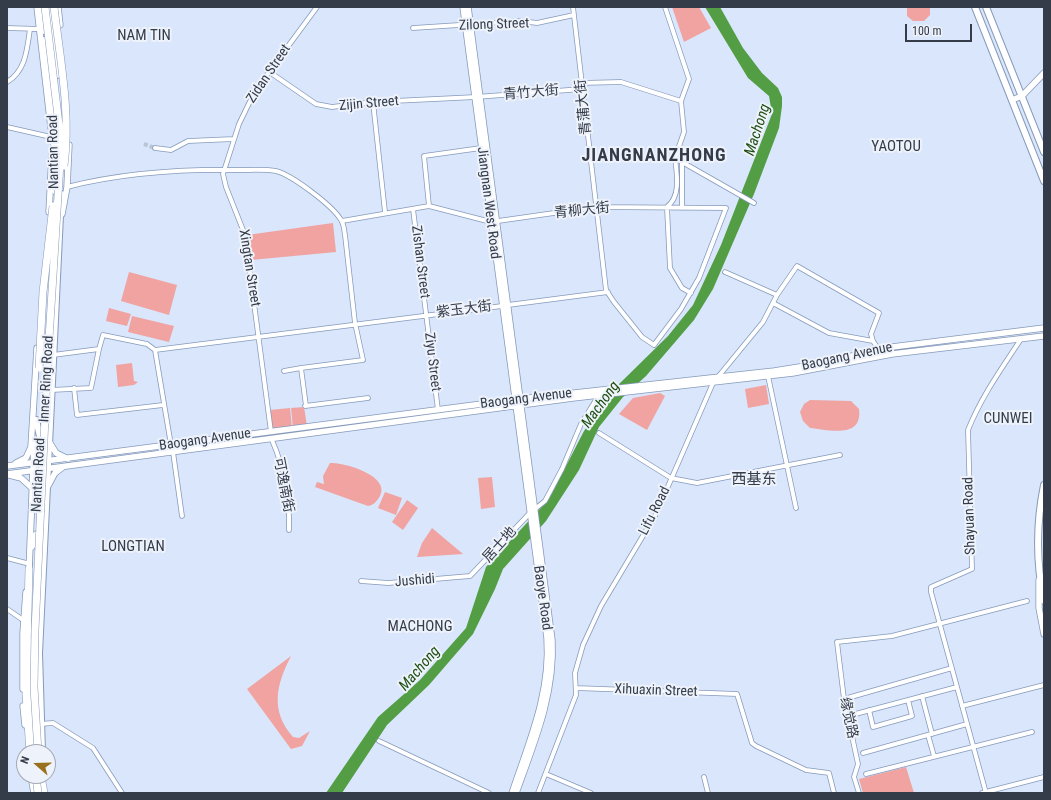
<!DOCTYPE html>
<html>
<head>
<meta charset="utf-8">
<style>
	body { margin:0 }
	#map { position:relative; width:1051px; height:800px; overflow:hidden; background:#d9e6fb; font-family:"Roboto Condensed",sans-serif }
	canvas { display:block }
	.frame { position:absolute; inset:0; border:8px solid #343c4a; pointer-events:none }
	.north { position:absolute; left:16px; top:744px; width:40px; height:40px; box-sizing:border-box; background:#eef2fa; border:1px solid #a4a9b4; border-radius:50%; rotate:290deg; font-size:11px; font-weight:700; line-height:16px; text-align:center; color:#343c4a }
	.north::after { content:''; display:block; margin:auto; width:14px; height:18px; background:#99701d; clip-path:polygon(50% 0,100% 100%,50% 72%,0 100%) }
	.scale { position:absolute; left:905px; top:24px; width:67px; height:18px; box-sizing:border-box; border:2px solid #343c4a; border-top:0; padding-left:5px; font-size:12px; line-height:14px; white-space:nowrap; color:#343c4a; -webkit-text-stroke:3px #eef2fa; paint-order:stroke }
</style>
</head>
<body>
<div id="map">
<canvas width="1051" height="800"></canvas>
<div class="frame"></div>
<div class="north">N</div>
<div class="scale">100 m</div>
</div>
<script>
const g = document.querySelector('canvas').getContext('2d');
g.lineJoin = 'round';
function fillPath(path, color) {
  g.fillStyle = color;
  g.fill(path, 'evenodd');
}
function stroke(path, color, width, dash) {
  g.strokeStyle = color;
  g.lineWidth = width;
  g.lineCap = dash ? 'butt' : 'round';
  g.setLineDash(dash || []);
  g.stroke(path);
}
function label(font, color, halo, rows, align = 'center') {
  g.font = font + ' "Roboto Condensed","Noto Sans SC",sans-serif';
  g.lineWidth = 4;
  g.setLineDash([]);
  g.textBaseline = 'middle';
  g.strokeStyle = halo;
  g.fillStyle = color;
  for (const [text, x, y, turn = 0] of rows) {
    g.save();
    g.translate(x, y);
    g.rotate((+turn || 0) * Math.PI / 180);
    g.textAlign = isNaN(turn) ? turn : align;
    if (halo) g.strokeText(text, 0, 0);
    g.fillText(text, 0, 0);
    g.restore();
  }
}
fillPath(new Path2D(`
	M 672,7 L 699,7 L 711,28 L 684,42 Z
	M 907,7 L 930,7 L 930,15 L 924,21 L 913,21 L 907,16 Z
	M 333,223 L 336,252 L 251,260 L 247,235 Z
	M 129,272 L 177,285 L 169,315 L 121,301 Z
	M 109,308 L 131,314 L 127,326 L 106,321 Z
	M 132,316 L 174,326 L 169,342 L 128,332 Z
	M 132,363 L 134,381 L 138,382 L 134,385 L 118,387 L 116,365 Z
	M 766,385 L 769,404 L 748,408 L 745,389 Z
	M 660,393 L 665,396 L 647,430 L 619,414 L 633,398 Z
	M 810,400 L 851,401 L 859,409 C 863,439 829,430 810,428 L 803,421 L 800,412 L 804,404 Z
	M 304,407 L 307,426 L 293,428 L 291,408 Z
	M 290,408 L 292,428 L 273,430 L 270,410 Z
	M 330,463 C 344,462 391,476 380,496 C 377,501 374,505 368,506 L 315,487 L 317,482 L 324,484 L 323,476 Z
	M 492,477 L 495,507 L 481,509 L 478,478 Z
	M 385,492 L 402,498 L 396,515 L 378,508 Z
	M 407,500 L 418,508 L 403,530 L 392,522 Z
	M 432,528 L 463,554 L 417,557 L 422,543 Z
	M 291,656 C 276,685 270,711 293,737 L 299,738 L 310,731 L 302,746 L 291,749 L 247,689 Z
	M 906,767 L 914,793 L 863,793 L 859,779 Z`), '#f0a3a1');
fillPath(new Path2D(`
	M 705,7 L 720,7 L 743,48 L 762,73 L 778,88 L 782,97 L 782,106 L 779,128 L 754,194 L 713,289 L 694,320 L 646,376 L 623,397 L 599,427 L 579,470 L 546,521 L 503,569 L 495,589 L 473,634 L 429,685 L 387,725 L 342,793 L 326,793 L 378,717 L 420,680 L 466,628 L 486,567 L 549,499 L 584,431 L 615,388 L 668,336 L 693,305 L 721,245 L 772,114 L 769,96 L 748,78 Z`), '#539e45');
stroke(new Path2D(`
	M 144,144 L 155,148`), '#b8c4d8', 4, [4, 2]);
const street = new Path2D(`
	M 665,7 L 689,79 L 681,101 L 684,132 L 675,158 L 754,203
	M 7,28 L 40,29
	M 413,28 L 521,21 L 537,23 L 574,15
	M 268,71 L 316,104 L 332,107 L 373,102 L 476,97 L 582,89
	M 7,82 C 26,71 27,49 30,29
	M 581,83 L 621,82 L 681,101
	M 373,102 L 385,212
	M 7,127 L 51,137
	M 155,148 L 171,150 L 188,141 L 234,139
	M 67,187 C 122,173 183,169 240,170 C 251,170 265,169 276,171 C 292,175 333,206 341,220 C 344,224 344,230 345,235 L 355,323 L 363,360 L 301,368
	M 429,206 L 424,156 L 481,148
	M 667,207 C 681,196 677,175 675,158
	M 667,208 L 670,268 L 682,288 L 691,293
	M 682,208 L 682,162
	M 413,209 L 438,410
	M 342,221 L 429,206 L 491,222 L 596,207 L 726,208 L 699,278 L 681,309 L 654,345 L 642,337 L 614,302 L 606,290 L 573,7
	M 777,295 L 797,266 L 879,313 L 871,334 L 873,341
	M 773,303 L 829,333 L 873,341 L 879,350
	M 508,305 L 608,292
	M 155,350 L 502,306
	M 53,355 L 99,349 L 103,335 L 147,344 L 155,350 L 171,445
	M 284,371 L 301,368 L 306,406
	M 768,376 L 796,508
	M 74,388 L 77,415 L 163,405
	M 51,390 L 91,388 L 99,349
	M 305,406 L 368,398
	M 271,432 L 245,235 L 226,187 L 223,174 L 239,124 L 255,91 L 317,7
	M 599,433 L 671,478 L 697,483 L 840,455
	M 272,440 C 284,468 290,500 289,530
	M 173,452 L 182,516
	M 7,558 L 30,564
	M 361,581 L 388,583 L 470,576 L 530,513 L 545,501 L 562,469 L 581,424 L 599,395
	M 7,609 L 23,620
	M 576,688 L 737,694 L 752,743 L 756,746 L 806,770 L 829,773 L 834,793
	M 922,696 L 932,734
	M 844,699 L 952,668
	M 962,706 L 1044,685
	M 869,710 L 873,727 L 912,716 L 908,700
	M 848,716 L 957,687
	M 40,724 L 53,723 L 93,748 L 122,793
	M 928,735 L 934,756
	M 379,741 L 489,793
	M 863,753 L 967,724
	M 546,774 L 591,793
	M 866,774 L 1032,732
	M 704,777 L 708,793
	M 538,793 L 576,695 L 575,673 L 583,645 L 601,606 L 656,514 L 713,383 L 763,322 L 777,295 L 725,272
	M 859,793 L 854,777 L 858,764 L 844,699 L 837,642 L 892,636 L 1027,601
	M 982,793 L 1044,777
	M 986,793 L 931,592 L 931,587 L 972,569 L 968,430 C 981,397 1002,368 1021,339`);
const secondary = new Path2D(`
	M 37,7 L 51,128
	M 58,7 L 60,25
	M 463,7 L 547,638 C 551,693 529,742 512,793
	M 468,7 L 552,640 C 555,694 534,743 516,793
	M 1012,100 L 1022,96 L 1044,73
	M 49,212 L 52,154
	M 62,214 L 67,187 L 69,145
	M 50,443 L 56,453 L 68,459
	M 16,463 L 26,458 L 31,447 L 37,348
	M 7,466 L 520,399 L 774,371 L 812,365 L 892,347 L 1044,328
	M 7,474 L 573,398 L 793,373 L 892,354 L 1044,336
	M 9,475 L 21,478 L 33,489
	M 48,486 L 55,473 L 63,467
	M 32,547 L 36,534
	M 29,571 L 34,444
	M 1039,580 L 1039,608 L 1044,634
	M 23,689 L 23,633 L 26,592
	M 23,706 L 25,725
	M 31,776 L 34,793`);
const primary = new Path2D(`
	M 41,7 L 44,31
	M 49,7 L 57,75
	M 975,7 L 1044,181
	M 986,7 L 1044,152
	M 45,40 L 55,127
	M 55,191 L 55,156
	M 36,420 L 41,440
	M 1044,485 C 1036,524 1036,562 1044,601
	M 31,641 L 31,699 L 34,752
	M 42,752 L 39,653 L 61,194`);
const highway = new Path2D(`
	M 29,569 L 26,694 L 30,752
	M 41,776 L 44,793`);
stroke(street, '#869abb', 5.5);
stroke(secondary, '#869abb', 7);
stroke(primary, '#869abb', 8);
stroke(highway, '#869abb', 8);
stroke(street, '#fff', 4);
stroke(secondary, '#fff', 5.5);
stroke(primary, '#fff', 6);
stroke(highway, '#fff', 7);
const highwayBridge = new Path2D(`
	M 54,7 C 60,59 71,113 64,166
	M 54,122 L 55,160
	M 39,368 L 43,292 L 53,206
	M 38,752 L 34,687 L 35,630 L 48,355 L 60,163 L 60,133 L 45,7
	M 36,776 L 38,793`);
stroke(highwayBridge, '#869abb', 8, []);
stroke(highwayBridge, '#fff', 7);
label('14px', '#343c4a', '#eef2fa', [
	["Zilong Street",494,25,-2],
	["Zidan Street",269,74,-56],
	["青竹大街",531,93,-5],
	["Zijin Street",369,104,-5],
	["青蒲大街",584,107,-96],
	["Nantian Road",54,152,-91],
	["Jiangnan West Road",488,203,83],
	["青柳大街",582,211,-6],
	["Zishan Street",420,262,83],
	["Xingtan Street",249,268,81],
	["紫玉大街",464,310,-7],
	["Baogang Avenue",847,357,-12],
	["Ziyu Street",432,362,83],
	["Inner Ring Road",47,379,-87],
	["Baogang Avenue",526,399,-7],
	["Baogang Avenue",205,440,-8],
	["Nantian Road",39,475,-87],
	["可逸南街",283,485,79],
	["Lifu Road",655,511,-63],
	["Shayuan Road",970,516,-92],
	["居士地",500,545,-48],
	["Jushidi",415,581,-5],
	["Baoye Road",542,598,82],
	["Xihuaxin Street",656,691,2],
	["缘觉路",848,718,78]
]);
label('15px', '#343c4a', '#eef2fa', [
	["NAM TIN",144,36],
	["YAOTOU",896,147],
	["CUNWEI",1008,419],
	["西基东",754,480],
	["LONGTIAN",133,547],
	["MACHONG",420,627]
]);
label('italic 15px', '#1c4e11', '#eef2fa', [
	["Machong",758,130,-72],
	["Machong",601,405,-54],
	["Machong",420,669,-49]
]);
g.letterSpacing = '1px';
label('bold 18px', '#343c4a', '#eef2fa', [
	["JIANGNANZHONG",654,156]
]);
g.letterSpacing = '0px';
</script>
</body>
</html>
